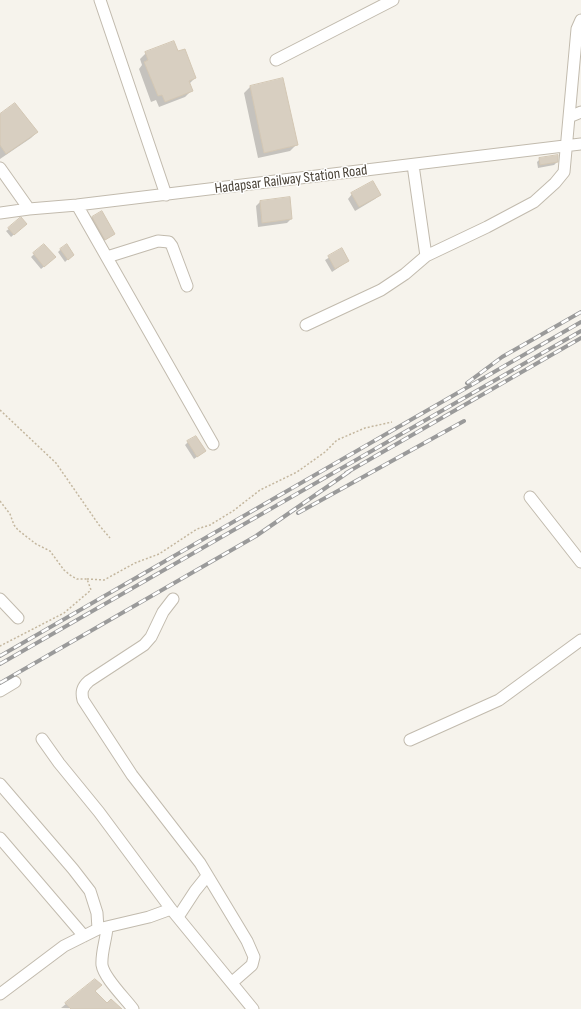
<!DOCTYPE html>
<html>
<head>
<meta charset="utf-8">
<style>
	body { margin:0 }
	canvas { display:block; background:#f6f3ec }
</style>
</head>
<body>
<canvas width="581" height="1009"></canvas>
<script>
const g = document.querySelector('canvas').getContext('2d');
g.lineJoin = 'round';
function fillPath(path, color) {
  g.fillStyle = color;
  g.fill(path, 'evenodd');
}
function stroke(path, color, width, dash) {
  g.strokeStyle = color;
  g.lineWidth = width;
  g.lineCap = dash ? 'butt' : 'round';
  g.setLineDash(dash || []);
  g.stroke(path);
}
function label(font, color, halo, rows, align = 'center') {
  g.font = font + ' "Sofia Sans Condensed",sans-serif';
  g.lineWidth = 3;
  g.setLineDash([]);
  g.textBaseline = 'middle';
  g.strokeStyle = halo;
  g.fillStyle = color;
  for (const [text, x, y, turn = 0] of rows) {
    g.save();
    g.translate(x, y);
    g.rotate((+turn || 0) * Math.PI / 180);
    g.textAlign = isNaN(turn) ? turn : align;
    if (halo) g.strokeText(text, 0, 0);
    g.fillText(text, 0, 0);
    g.restore();
  }
}
fillPath(new Path2D(`
	M 146,53 L 178,53 L 195,78 L 189,84 L 191,91 L 185,97 L 159,107 L 156,100 L 151,102 L 139,69 L 142,65 L 140,59 Z
	M 282,80 L 296,145 L 290,151 L 258,158 L 244,93 L 250,87 Z
	M 0,115 L 37,132 L 31,138 L 0,159 Z
	M 540,159 L 557,162 L 554,165 L 538,168 L 537,162 Z
	M 352,194 L 380,195 L 375,199 L 355,211 L 348,199 Z
	M 260,202 L 291,219 L 287,223 L 258,227 L 256,206 Z
	M 92,217 L 114,233 L 100,244 L 88,222 Z
	M 26,224 L 11,237 L 6,231 L 9,229 Z
	M 44,245 L 52,260 L 41,269 L 31,257 Z
	M 61,249 L 70,257 L 65,262 L 58,252 Z
	M 342,250 L 348,261 L 332,272 L 325,260 Z
	M 188,442 L 201,454 L 194,459 L 185,445 Z
	M 95,980 L 94,991 L 114,1009 L 61,1008 Z`), '#0003');
const building = new Path2D(`
	M 174,41 L 178,51 L 185,49 L 196,78 L 189,81 L 193,91 L 165,102 L 162,95 L 158,96 L 144,62 L 148,60 L 145,52 Z
	M 283,78 L 298,145 L 264,153 L 250,86 Z
	M 15,103 L 38,132 L 6,154 L 0,145 L 0,114 Z
	M 558,155 L 558,162 L 540,165 L 539,158 Z
	M 373,181 L 381,195 L 359,207 L 351,193 Z
	M 290,197 L 292,219 L 262,223 L 260,201 Z
	M 102,211 L 115,234 L 105,240 L 92,217 Z
	M 21,217 L 27,224 L 14,235 L 8,228 Z
	M 44,244 L 56,257 L 44,267 L 33,253 Z
	M 67,244 L 74,255 L 68,260 L 60,249 Z
	M 342,248 L 349,261 L 335,269 L 328,256 Z
	M 196,436 L 206,451 L 197,457 L 187,441 Z
	M 95,979 L 102,985 L 95,991 L 107,1003 L 111,999 L 122,1009 L 71,1009 L 65,1003 Z`);
fillPath(building, '#d8cfc1');
stroke(building, '#d3c7b4', 1);
const minor = new Path2D(`
	M 100,0 L 166,195
	M 276,60 L 393,0
	M 569,117 L 581,112
	M 413,165 L 426,256
	M 0,168 L 29,209
	M 77,205 L 213,444
	M 0,213 L 29,209 L 77,205 L 581,144
	M 107,257 L 158,241 L 169,242 L 172,246 L 187,286
	M 306,325 L 381,290 L 405,274 L 426,256 L 487,227 L 534,202 L 555,183 L 564,172 L 577,29 L 581,20
	M 530,497 L 581,562
	M 0,599 L 18,618
	M 173,599 L 163,612 L 151,637 L 144,645 L 89,681 C 82,687 81,692 83,700 L 132,775 L 200,863 L 247,941 L 254,957 L 252,965 L 236,979
	M 0,691 L 15,682
	M 42,739 L 59,763 L 99,812 L 171,909 L 253,1009
	M 410,740 L 499,700 L 581,640
	M 0,784 L 73,869 L 90,891 L 97,913 L 98,929
	M 0,838 L 84,936
	M 178,917 L 195,891 L 207,876
	M 107,928 C 106,940 101,953 102,965 C 104,978 125,998 133,1009
	M 0,994 L 64,946 L 98,929 L 149,917 L 171,909`);
stroke(minor, '#c2bbae', 13);
stroke(new Path2D(`
	M 0,410 L 56,463 L 99,525 L 110,538
	M 0,501 L 10,514 L 14,525 L 18,530 L 36,544 L 50,551 L 64,570 L 70,575 L 77,579 L 87,579 L 91,590 L 64,613 L 0,646
	M 87,579 L 104,580 L 135,563 L 159,554 L 197,529 L 210,525 L 233,511 L 260,490 L 297,472 L 325,452 L 337,440 L 365,428 L 392,422`), '#c4b79f', 1.5, [2, 2]);
stroke(minor, '#fff', 11);
const rail = new Path2D(`
	M 467,383 L 502,357 L 581,312
	M 346,473 L 581,338
	M 298,513 L 464,421
	M 0,656 L 581,322
	M 0,664 L 581,331
	M 0,683 L 256,536 L 350,471`);
stroke(rail, '#9a9a9a', 4);
stroke(rail, '#fff', 2.5, [8]);
label('15px', '#4b4439', '#fff', [
	["Hadapsar Railway Station Road",291,180,-7]
]);
</script>
</body>
</html>
